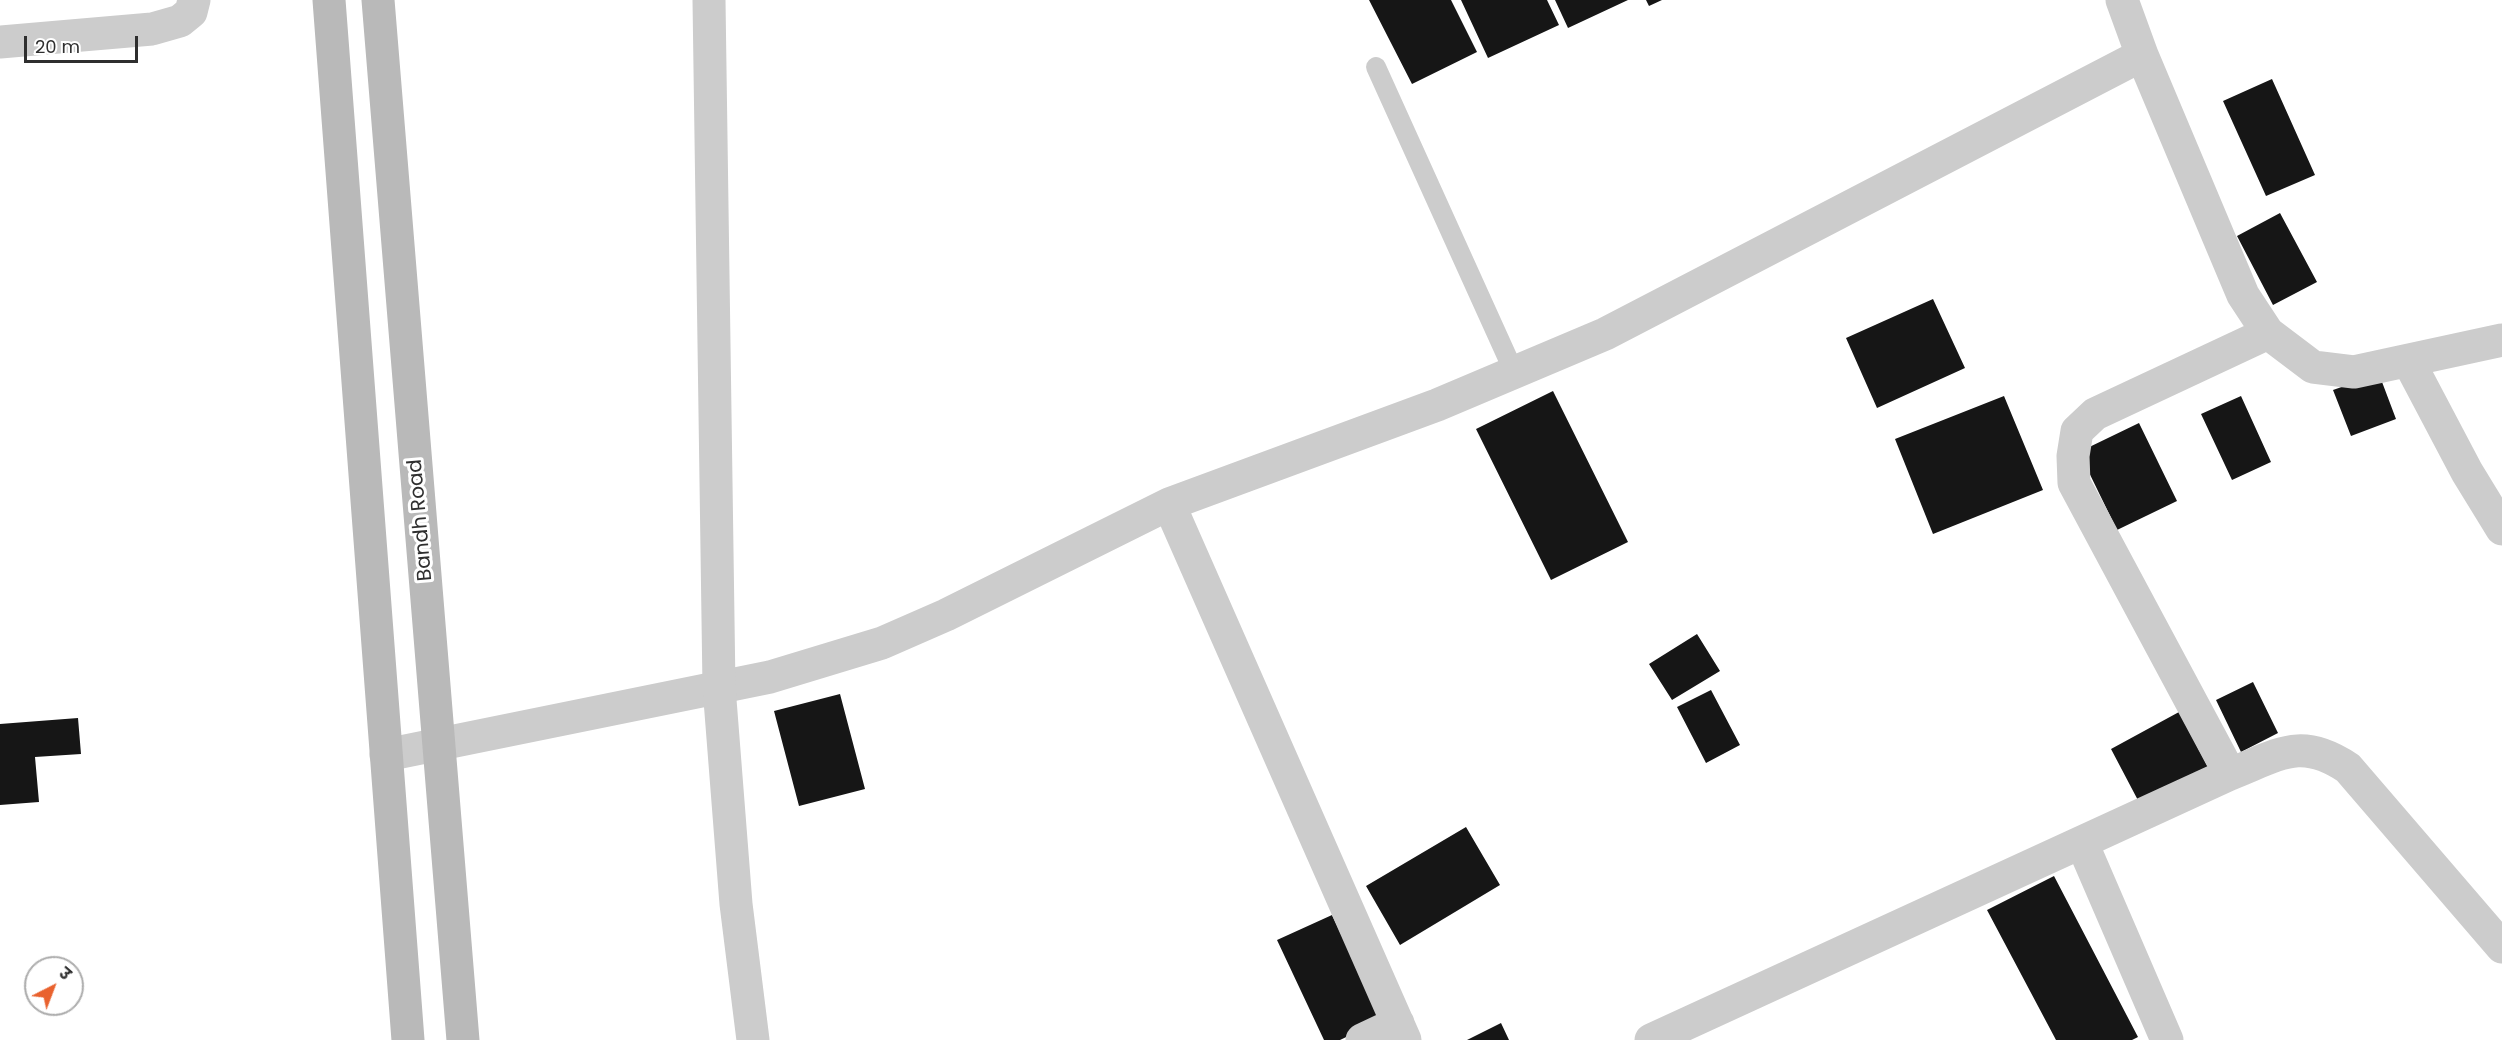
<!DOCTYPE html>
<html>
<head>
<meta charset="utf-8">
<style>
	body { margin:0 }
	#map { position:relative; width:2502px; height:1040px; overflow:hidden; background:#fff; font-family:Poppins,"Noto Sans Devanagari",sans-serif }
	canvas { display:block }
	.north { position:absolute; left:24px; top:956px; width:60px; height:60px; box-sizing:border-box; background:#fff; border:2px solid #acacac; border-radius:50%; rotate:42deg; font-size:16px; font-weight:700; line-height:24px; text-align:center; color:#2f2f2f }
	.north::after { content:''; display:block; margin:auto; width:21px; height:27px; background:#e9622e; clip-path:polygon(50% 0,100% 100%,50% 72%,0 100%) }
	.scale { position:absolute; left:24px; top:36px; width:114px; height:27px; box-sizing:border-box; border:3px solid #2f2f2f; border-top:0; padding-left:8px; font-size:18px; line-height:21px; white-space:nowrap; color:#2f2f2f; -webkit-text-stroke:4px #fff; paint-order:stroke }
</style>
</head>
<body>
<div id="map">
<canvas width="2502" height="1040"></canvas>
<div class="north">उ</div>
<div class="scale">20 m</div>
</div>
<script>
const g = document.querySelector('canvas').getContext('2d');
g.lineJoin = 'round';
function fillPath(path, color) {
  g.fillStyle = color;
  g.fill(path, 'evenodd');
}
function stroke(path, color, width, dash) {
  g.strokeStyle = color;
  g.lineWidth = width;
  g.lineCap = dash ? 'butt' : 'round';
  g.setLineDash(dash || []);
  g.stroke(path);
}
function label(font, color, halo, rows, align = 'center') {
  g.font = font + ' Poppins,sans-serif';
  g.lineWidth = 6;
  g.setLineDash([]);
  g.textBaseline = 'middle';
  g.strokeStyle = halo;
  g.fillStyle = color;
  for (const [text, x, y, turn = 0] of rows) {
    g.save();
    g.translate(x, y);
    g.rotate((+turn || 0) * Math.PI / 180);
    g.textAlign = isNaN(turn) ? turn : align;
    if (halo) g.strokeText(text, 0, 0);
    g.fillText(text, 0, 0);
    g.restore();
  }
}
fillPath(new Path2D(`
	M 1369,0 L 1451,0 L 1477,52 L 1412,84 Z
	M 1461,0 L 1547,0 L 1559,25 L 1488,58 Z
	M 1555,0 L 1628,0 L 1568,28 Z
	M 1646,0 L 1662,0 L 1649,6 Z
	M 2272,79 L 2315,175 L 2266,196 L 2223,101 Z
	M 2280,213 L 2317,282 L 2273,305 L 2237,236 Z
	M 1933,299 L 1965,368 L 1877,408 L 1846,338 Z
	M 2379,374 L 2396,419 L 2351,436 L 2333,390 Z
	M 1553,391 L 1628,542 L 1551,580 L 1476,429 Z
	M 2004,396 L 2043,490 L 1933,534 L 1895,439 Z
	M 2241,396 L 2271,462 L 2232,480 L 2201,414 Z
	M 2139,423 L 2177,501 L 2117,530 L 2079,452 Z
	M 1697,634 L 1720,671 L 1672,700 L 1649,664 Z
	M 2253,682 L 2278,733 L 2241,752 L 2216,700 Z
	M 1711,690 L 1740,745 L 1706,763 L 1677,707 Z
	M 840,694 L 865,789 L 799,806 L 774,711 Z
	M 2179,712 L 2209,769 L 2141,806 L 2111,749 Z
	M 78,718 L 81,754 L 35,757 L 39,802 L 0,805 L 0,724 Z
	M 1466,827 L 1500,885 L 1400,945 L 1366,886 Z
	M 2054,876 L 2138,1037 L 2132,1040 L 2056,1040 L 1987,910 Z
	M 1332,915 L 1382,1020 L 1340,1040 L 1324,1040 L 1277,940 Z
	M 1501,1023 L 1509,1040 L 1467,1040 Z`), '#161616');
stroke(new Path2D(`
	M 1376,67 L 1514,372`), '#ccc', 20);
stroke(new Path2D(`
	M 0,42 L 152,29 L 180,21 L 191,12 L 194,0
	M 2142,55 L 2243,295 L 2268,333 L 2313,367 L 2354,372 L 2502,340
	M 2409,362 L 2467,472 L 2502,529
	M 1169,504 L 1437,405 L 1605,334 L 2142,55 L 2122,0
	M 386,755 L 770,677 L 882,643 L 946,615 L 1169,504 L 1405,1040
	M 2230,774 L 2074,483 L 2073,456 L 2077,431 L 2095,414 L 2268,333
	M 2082,843 L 2167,1040
	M 1362,1040 L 1398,1023
	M 1651,1040 L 2230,774 C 2279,755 2300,736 2348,768 L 2502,947`), '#ccc', 33);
stroke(new Path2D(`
	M 709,0 L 719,687 L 736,904 L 753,1040`), '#ccc', 33);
stroke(new Path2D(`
	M 329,0 L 408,1040
	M 378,0 L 463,1040`), '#b9b9b9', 33);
label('20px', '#2f2f2f', '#fff', [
	["Bandh Road",421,520,-95]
]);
</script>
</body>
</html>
